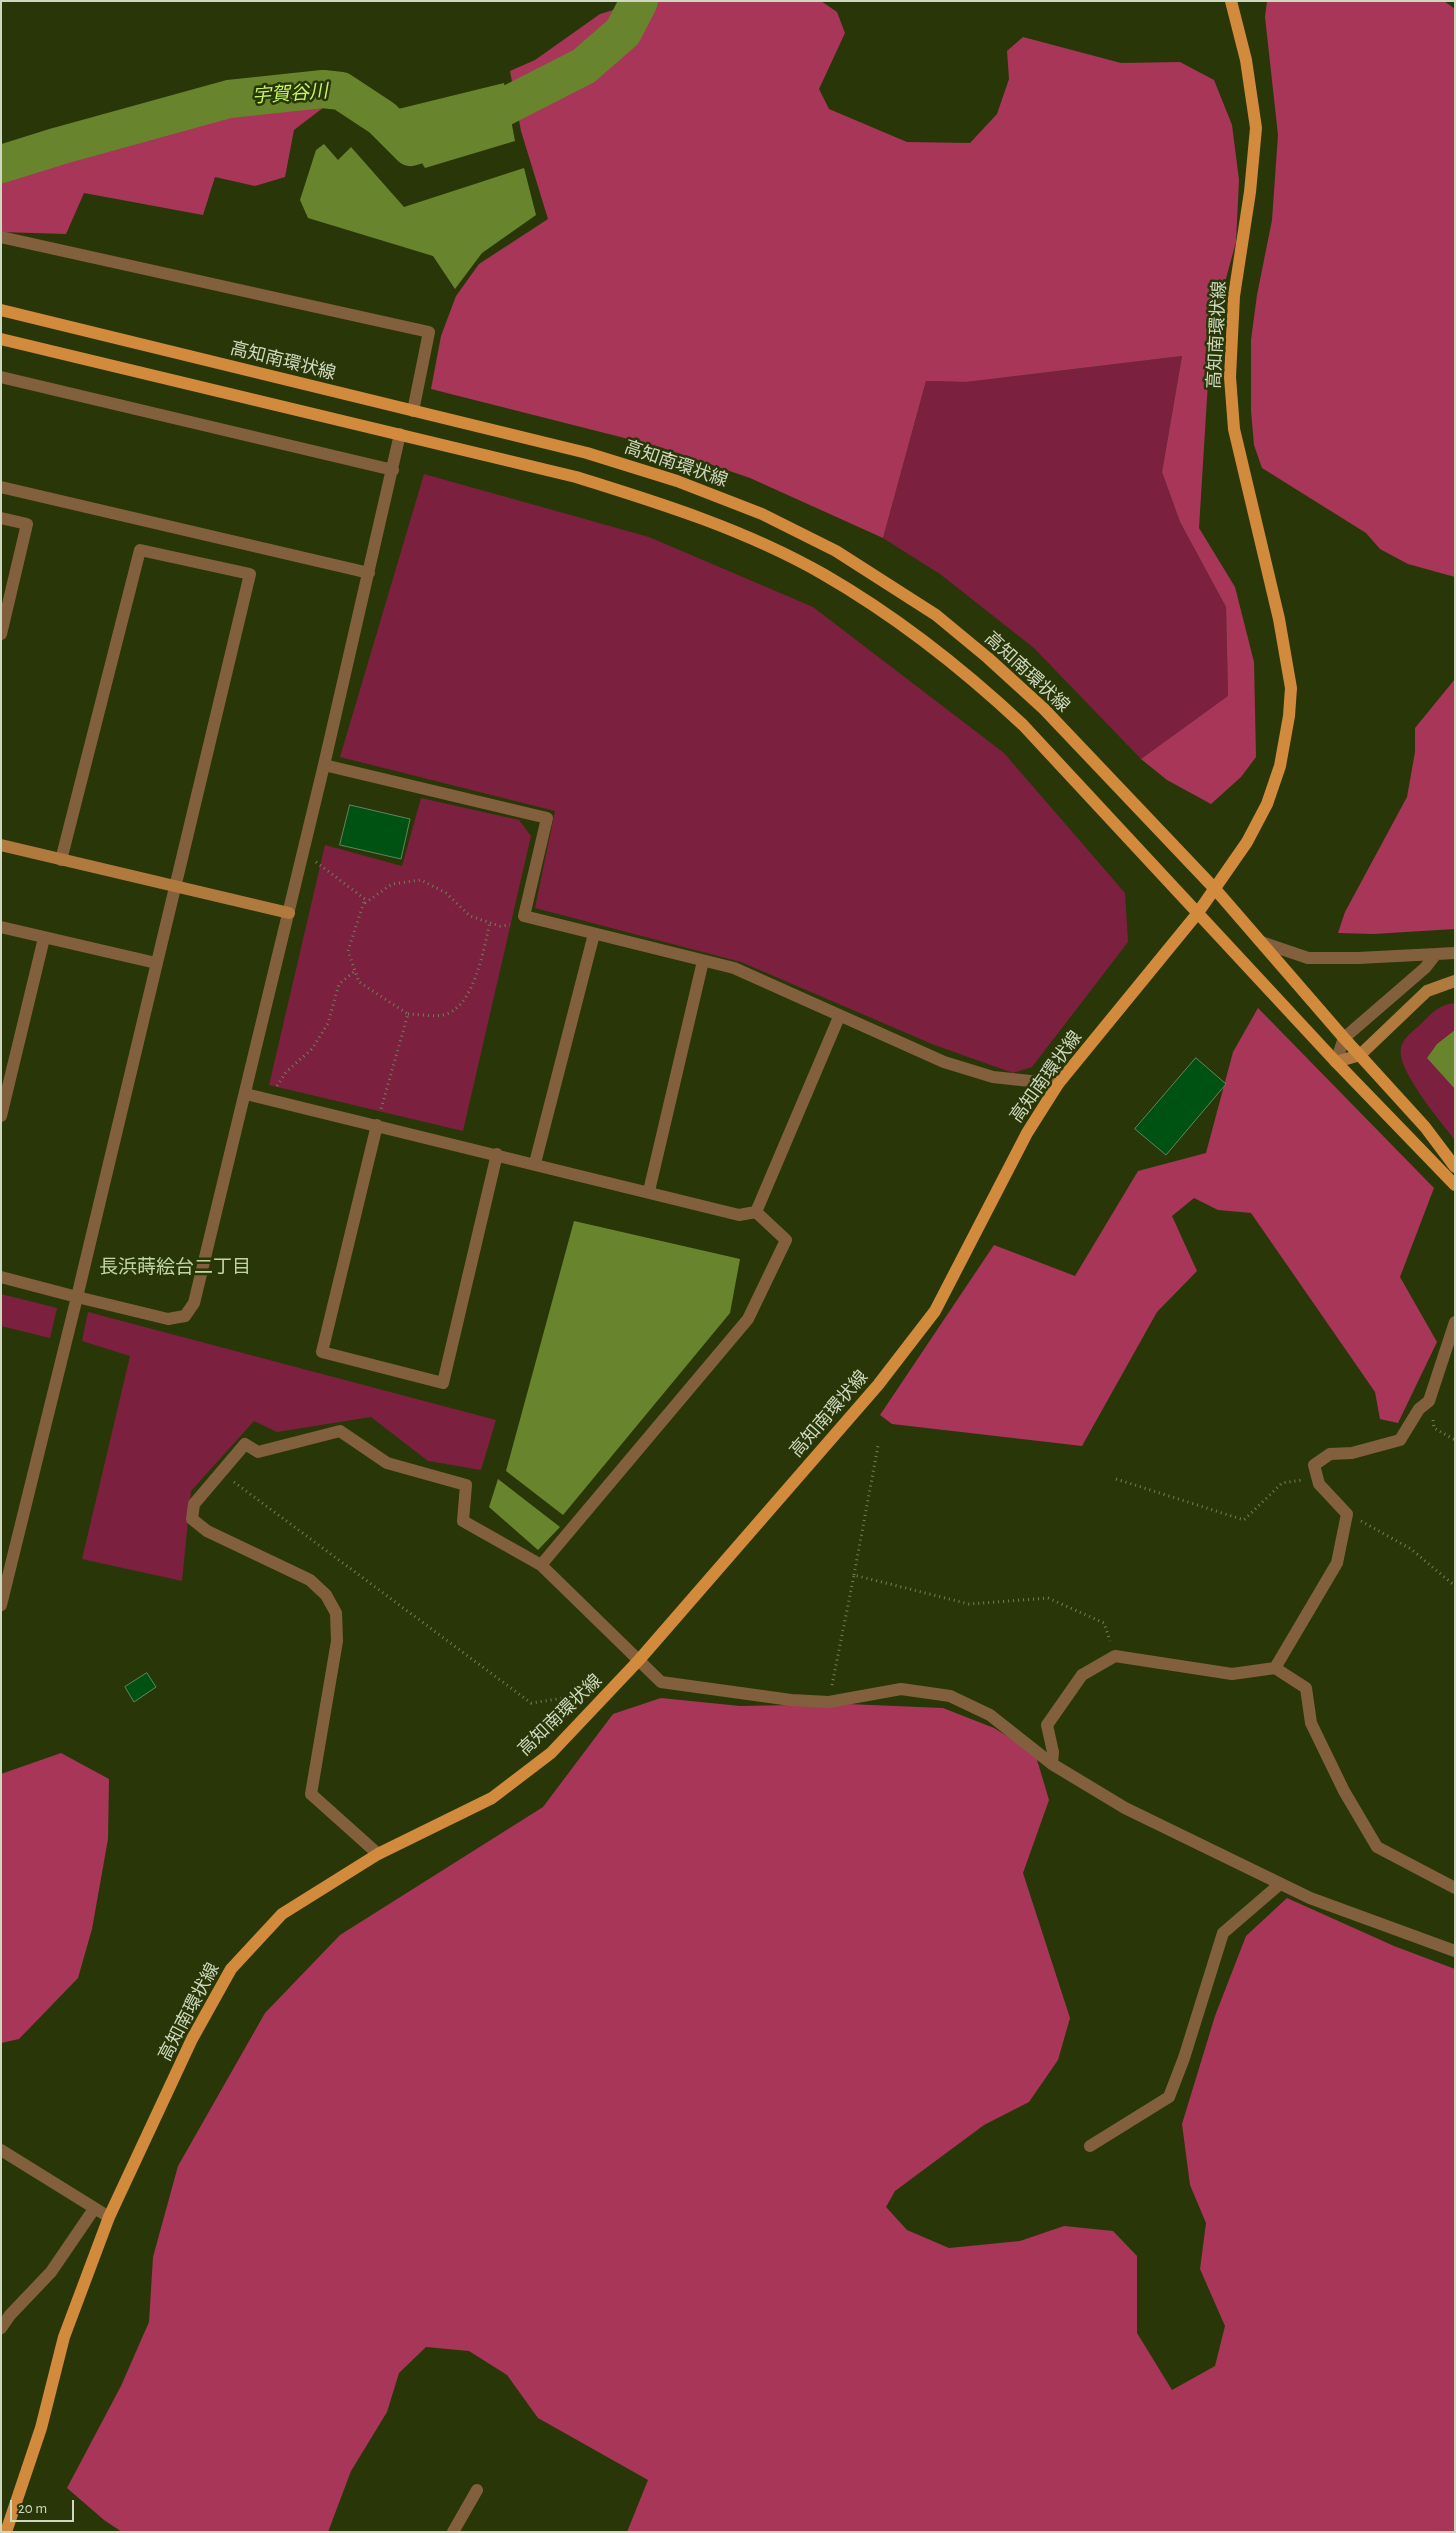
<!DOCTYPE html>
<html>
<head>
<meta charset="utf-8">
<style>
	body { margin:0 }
	#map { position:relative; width:1456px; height:2533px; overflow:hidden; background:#293708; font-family:"Alegreya Sans",sans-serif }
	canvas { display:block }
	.frame { position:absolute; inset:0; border:2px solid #ced8bf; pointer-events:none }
	.scale { position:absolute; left:10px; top:2500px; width:64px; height:22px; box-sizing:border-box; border:2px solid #ced8bf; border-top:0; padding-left:6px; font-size:15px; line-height:18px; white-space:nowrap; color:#ced8bf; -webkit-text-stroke:4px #293708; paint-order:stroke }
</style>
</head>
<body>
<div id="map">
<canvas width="1456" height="2533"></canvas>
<div class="frame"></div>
<div class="scale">20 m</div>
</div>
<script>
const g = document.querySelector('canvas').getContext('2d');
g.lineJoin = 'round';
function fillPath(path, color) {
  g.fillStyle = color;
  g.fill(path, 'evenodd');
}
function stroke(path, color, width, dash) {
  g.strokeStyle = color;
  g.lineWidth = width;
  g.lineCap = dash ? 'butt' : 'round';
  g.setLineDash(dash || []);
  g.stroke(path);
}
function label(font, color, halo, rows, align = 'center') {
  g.font = font + ' "Alegreya Sans","Noto Sans JP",sans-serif';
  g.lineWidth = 5;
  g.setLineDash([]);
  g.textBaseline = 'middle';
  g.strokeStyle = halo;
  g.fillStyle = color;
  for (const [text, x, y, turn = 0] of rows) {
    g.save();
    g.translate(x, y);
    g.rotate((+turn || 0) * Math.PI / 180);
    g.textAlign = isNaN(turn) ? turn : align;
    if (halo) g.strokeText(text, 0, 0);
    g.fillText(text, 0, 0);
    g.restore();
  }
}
fillPath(new Path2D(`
	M 1182,356 L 1162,472 L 1180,522 L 1226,607 L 1228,697 L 1141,759 L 1034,648 L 940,574 L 883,538 L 926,381 L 966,382 Z
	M 424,474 L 649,537 L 813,607 L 1004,753 L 1125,893 L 1128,942 L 1032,1067 L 1013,1073 L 932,1044 L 741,962 L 535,908 L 555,811 L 340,757 Z
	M 421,798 L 519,820 L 531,836 L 463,1131 L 269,1085 L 325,845 L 402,866 Z
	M 1455,1003 L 1455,1140 C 1441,1122 1396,1069 1401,1048 C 1403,1038 1413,1031 1420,1025 C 1432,1013 1438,1005 1455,1003 Z
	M 1,1294 L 57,1308 L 50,1338 L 1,1326 Z
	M 88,1312 L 496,1420 L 481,1470 L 428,1461 L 371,1417 L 277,1432 L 254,1421 L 191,1491 L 182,1581 L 82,1559 L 130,1356 L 82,1341 Z`), '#7b203e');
fillPath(new Path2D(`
	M 643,1 L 821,1 L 837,12 L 845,33 L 819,89 L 829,109 L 907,142 L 970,143 L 997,114 L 1009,79 L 1007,51 L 1023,37 L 1121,63 L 1180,62 L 1214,80 L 1232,125 L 1239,180 L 1236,242 L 1211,333 L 1199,528 L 1235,587 L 1254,662 L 1256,757 L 1241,777 L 1211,804 L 1167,780 L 1141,759 L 1228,696 L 1226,607 L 1180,522 L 1162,472 L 1182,356 L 966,382 L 926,381 L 883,538 L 750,478 L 660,447 L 431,389 L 441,336 L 456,296 L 479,264 L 548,219 L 521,131 L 510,71 L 535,60 L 600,14 Z
	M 1267,1 L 1444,1 L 1455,9 L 1455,577 L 1408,564 L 1380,549 L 1366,533 L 1262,468 L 1254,445 L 1251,411 L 1251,340 L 1257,295 L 1272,220 L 1278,135 L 1265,17 Z
	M 316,99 L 328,104 L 294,130 L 285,177 L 255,186 L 215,177 L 203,215 L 84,193 L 66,234 L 1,232 L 1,173 L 72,149 L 218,112 Z
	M 1455,679 L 1455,929 L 1373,934 L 1338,933 L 1345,912 L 1407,797 L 1415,752 L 1415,728 Z
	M 1258,1008 L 1434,1188 L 1400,1277 L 1437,1342 L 1398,1423 L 1380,1419 L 1375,1392 L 1251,1213 L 1218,1210 L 1194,1198 L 1172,1216 L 1197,1271 L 1157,1312 L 1082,1446 L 892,1424 L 880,1415 L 994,1245 L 1075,1276 L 1138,1171 L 1206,1153 L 1233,1052 Z
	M 661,1698 L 740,1706 L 847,1704 L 943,1708 L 994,1728 L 1035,1753 L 1049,1800 L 1023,1873 L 1070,2018 L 1058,2060 L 1029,2102 L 984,2125 L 895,2191 L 886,2207 L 907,2230 L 949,2248 L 1020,2241 L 1064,2226 L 1113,2231 L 1137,2256 L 1137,2333 L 1172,2390 L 1215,2366 L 1225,2326 L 1200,2269 L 1206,2223 L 1190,2185 L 1182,2124 L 1215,2016 L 1246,1936 L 1287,1898 L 1394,1946 L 1455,1969 L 1455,2532 L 627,2532 L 648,2480 L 538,2418 L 507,2375 L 469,2351 L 426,2347 L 399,2373 L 387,2412 L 351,2471 L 328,2532 L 122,2532 L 104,2520 L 67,2488 L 121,2386 L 149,2322 L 153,2257 L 178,2166 L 265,2013 L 340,1935 L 543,1807 L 613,1714 Z
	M 61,1753 L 109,1779 L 108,1839 L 92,1929 L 78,1978 L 19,2039 L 1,2043 L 1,1774 Z`), '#a73659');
fillPath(new Path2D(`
	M 504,83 L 515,141 L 425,168 L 390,111 Z
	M 324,144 L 338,160 L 351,147 L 404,207 L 524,168 L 536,215 L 482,253 L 455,289 L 433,256 L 308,218 L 300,200 L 316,150 Z
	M 1455,1030 L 1455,1089 L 1427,1058 L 1437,1044 Z
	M 574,1221 L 740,1259 L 730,1313 L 563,1515 L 506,1471 Z
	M 498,1479 L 560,1527 L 538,1550 L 489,1507 Z`), '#68852d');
stroke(new Path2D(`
	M 1,164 L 59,146 L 229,99 L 323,89 L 341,91 L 382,118 L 411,147 L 449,135 L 584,66 L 623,32 L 639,1`), '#68852d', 38);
const building = new Path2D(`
	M 350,805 L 410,819 L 401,859 L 340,845 Z
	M 1196,1058 L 1226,1084 L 1166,1155 L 1135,1129 Z
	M 147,1673 L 156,1687 L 134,1702 L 125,1687 Z`);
fillPath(building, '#005212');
stroke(building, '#608661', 1);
stroke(new Path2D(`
	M 316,862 L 365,899 L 348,951 L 359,982 L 408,1014 L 381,1109
	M 365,903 L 392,884 L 421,880 L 446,893 L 470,916 L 500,926 L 510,925
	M 408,1014 C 419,1014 432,1017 443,1015 C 474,1009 484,948 490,922
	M 277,1086 L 286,1072 L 312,1049 L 328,1023 L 339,984 L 355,971
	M 1433,1420 L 1434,1428 L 1455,1440
	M 1116,1479 L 1244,1520 L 1282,1483 L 1302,1480
	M 234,1482 L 531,1703 L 578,1696
	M 1361,1521 L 1411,1549 L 1455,1586
	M 854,1575 L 878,1446
	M 832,1685 L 854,1575 L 969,1604 L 1048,1598 L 1104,1623 L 1110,1641`), '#727e59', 3, [1, 4]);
stroke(new Path2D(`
	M 1,237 L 429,332 L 413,411
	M 1,377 L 393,470
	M 1,487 L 369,573
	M 1,518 L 27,524 L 1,634
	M 324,765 L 547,818 L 524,916 L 734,968 L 944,1062 L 993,1077 L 1058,1084
	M 61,860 L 140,550 L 250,574 L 77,1297 L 168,1319 L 185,1316 L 194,1303 L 324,765 L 400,434
	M 1,927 L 156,963
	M 1261,942 L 1308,958 L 1358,958 L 1436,954
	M 1336,1062 L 1344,1038 L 1425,968 L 1436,954 L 1455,953
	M 246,1094 L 739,1215 L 756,1212 L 839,1017
	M 1,1116 L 44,938
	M 377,1125 L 322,1352 L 443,1383 L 497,1154
	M 535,1163 L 594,934
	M 649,1191 L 703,961
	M 756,1212 L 786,1240 L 748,1319 L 541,1565 L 661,1682 L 791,1700 L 829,1702 L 901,1689 L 950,1696 L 990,1715 L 1052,1764 L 1125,1808 L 1310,1898 L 1455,1951
	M 1,1277 L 77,1297 L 1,1605
	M 1275,1668 L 1306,1688 L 1311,1723 L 1344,1791 L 1377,1847 L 1455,1888
	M 1052,1764 L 1053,1752 L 1047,1725 L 1082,1675 L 1115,1656 L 1232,1674 L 1275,1668 L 1337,1563 L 1347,1514 L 1319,1484 L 1314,1465 L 1330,1454 L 1352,1453 L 1400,1440 L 1419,1409 L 1429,1401 L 1455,1322
	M 378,1854 L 311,1794 L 337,1641 L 336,1613 L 326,1595 L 310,1580 L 207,1531 L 192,1519 L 194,1504 L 245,1444 L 258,1452 L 340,1431 L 387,1463 L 466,1485 L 463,1521 L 541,1565
	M 1090,2146 L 1169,2097 L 1184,2058 L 1223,1933 L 1280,1884
	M 1,2150 L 109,2217
	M 1,2328 L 10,2315 L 51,2272 L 94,2209
	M 453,2532 L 477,2490`), '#83603d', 12);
stroke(new Path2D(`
	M 1,845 L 289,913
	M 1336,1062 L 1360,1055 L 1427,991 L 1455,981`), '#b0793e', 12);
stroke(new Path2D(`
	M 1,310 L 587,453 L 677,481 L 762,514 L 836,551 L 936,615 L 988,658 L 1044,709 L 1215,889 L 1344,1038 L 1425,1127 L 1455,1167
	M 1,339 L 576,477 C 660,503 746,530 823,574 C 896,616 961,667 1023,725 L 1336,1062 L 1455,1185
	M 6,2532 L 41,2428 L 64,2337 L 109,2217 L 192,2039 L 231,1969 L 282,1914 L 378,1854 L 492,1798 L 551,1753 L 639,1660 L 878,1385 L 935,1311 L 1027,1133 L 1058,1084 L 1197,914 L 1247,842 L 1267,804 L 1280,766 L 1289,716 L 1291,688 L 1279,619 L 1234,429 L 1230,377 L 1234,296 L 1250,192 L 1256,128 L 1246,60 L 1231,1`), '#d28b3c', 12);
label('18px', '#ced8bf', '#293708', [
	["高知南環状線",1217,335,-87],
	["高知南環状線",283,361,14],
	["高知南環状線",676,464,19],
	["高知南環状線",1027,672,43],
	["高知南環状線",1046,1077,-54],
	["高知南環状線",829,1414,-49],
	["高知南環状線",560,1715,-44],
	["高知南環状線",189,2012,-62]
]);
label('italic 19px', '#c6f766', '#293708', [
	["宇賀谷川",290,94,-4]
]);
label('19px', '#c2d6a4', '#293708', [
	["長浜蒔絵台二丁目",175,1267]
]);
</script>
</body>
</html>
